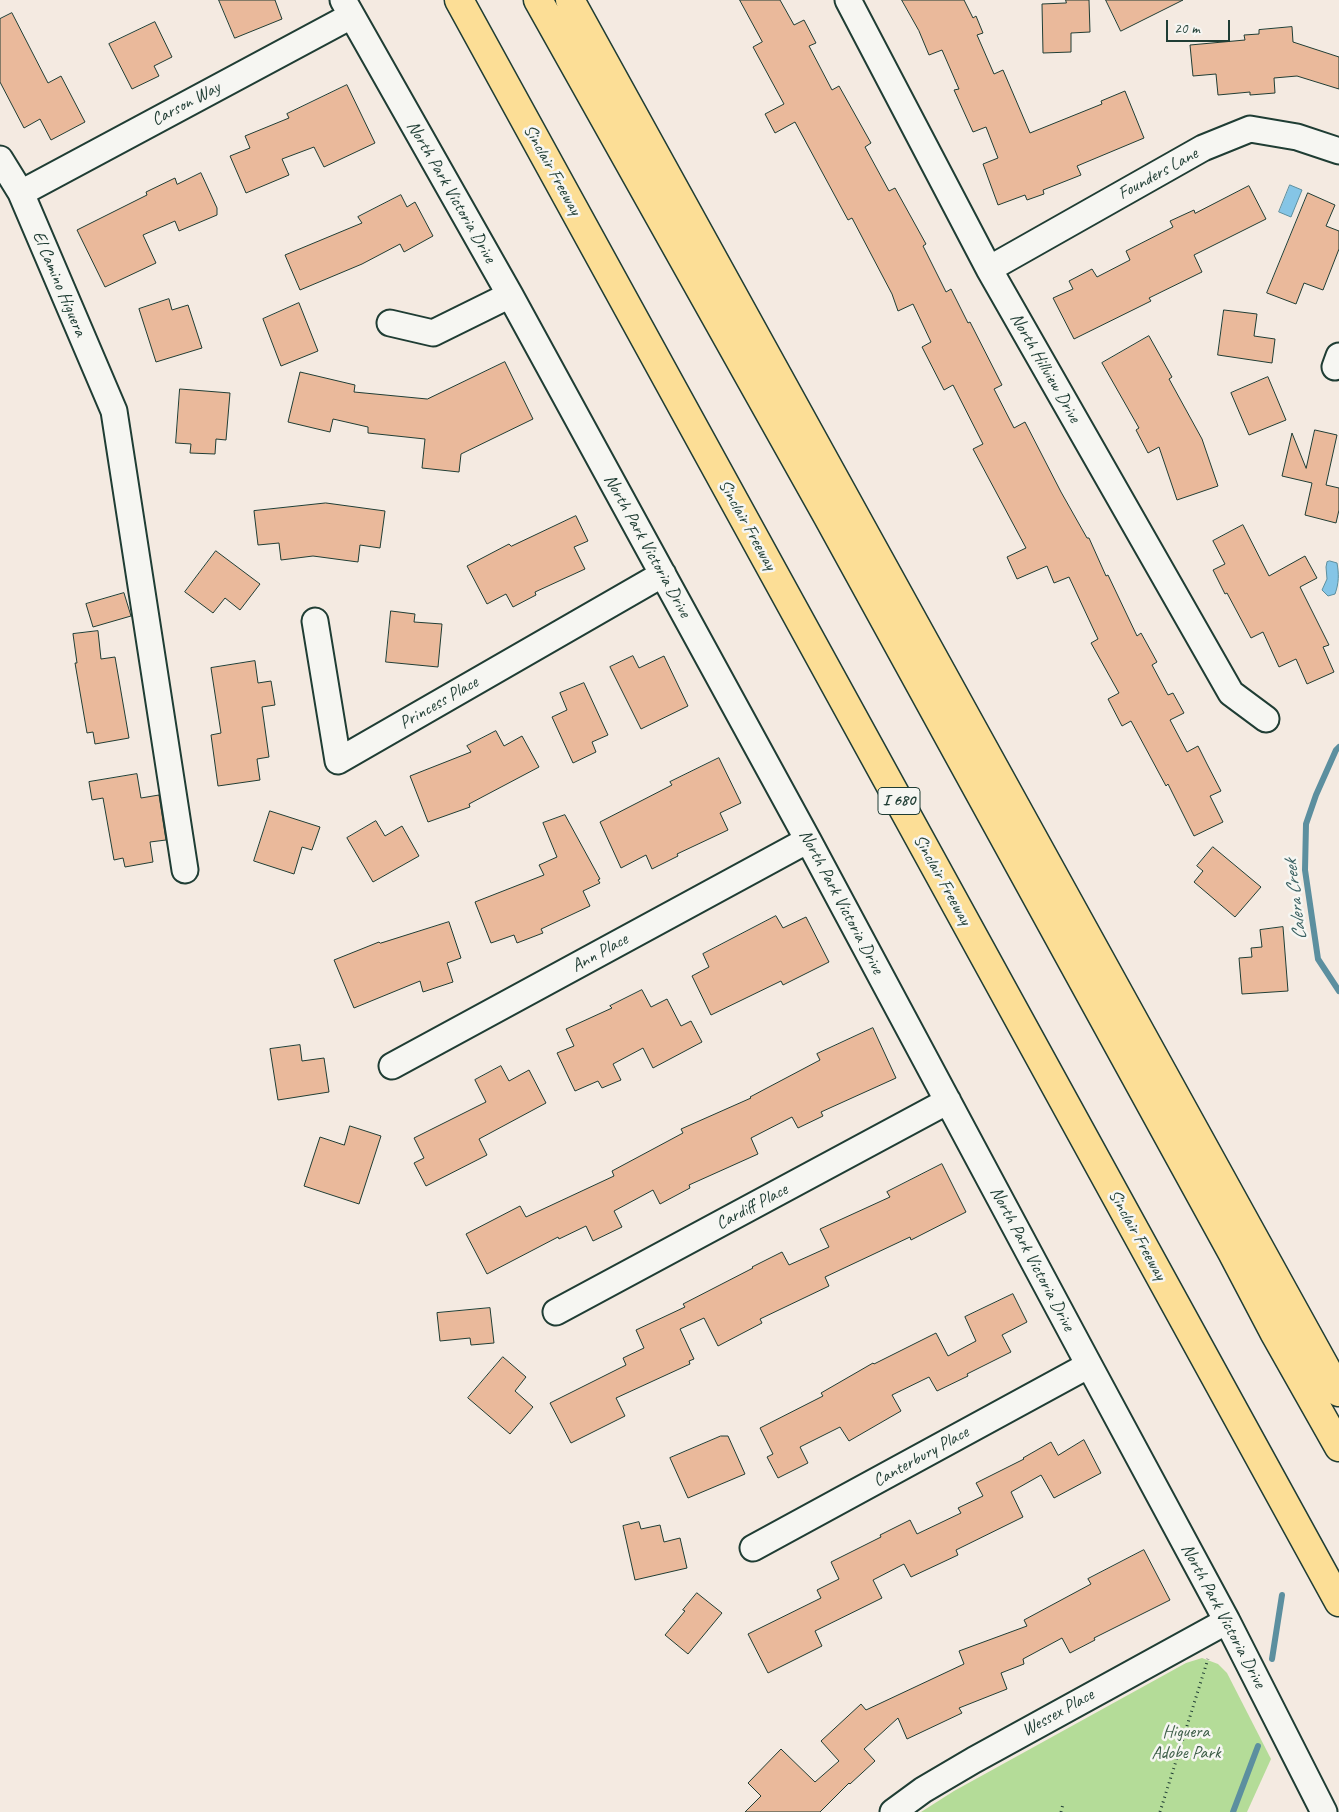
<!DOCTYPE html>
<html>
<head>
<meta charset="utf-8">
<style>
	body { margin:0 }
	#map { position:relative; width:1339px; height:1812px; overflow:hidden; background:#f4eae1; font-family:Caveat,sans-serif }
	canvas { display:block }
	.scale { position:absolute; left:1166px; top:20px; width:64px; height:22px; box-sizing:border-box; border:2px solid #1f3d34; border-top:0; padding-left:6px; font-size:15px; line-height:18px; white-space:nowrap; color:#1f3d34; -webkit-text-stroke:4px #f6f6f2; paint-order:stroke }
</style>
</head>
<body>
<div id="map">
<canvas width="1339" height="1812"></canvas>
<div class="scale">20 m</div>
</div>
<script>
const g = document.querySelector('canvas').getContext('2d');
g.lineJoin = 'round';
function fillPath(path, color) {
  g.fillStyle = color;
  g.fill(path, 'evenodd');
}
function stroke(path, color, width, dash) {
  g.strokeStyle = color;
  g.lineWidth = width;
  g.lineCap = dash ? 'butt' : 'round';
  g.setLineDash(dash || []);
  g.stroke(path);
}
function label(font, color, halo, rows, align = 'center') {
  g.font = font + ' Caveat,sans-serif';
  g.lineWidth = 5;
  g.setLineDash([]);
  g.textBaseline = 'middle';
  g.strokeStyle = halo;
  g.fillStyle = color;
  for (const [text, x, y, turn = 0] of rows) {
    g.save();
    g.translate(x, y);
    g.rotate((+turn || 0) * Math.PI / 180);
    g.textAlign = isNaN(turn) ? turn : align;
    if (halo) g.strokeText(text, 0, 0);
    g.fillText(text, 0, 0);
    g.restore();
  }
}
fillPath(new Path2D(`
	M 1202,1658 L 1218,1664 L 1227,1673 L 1271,1759 L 1247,1812 L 921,1812 L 954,1791 L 1186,1663 Z`), '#b4dc98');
const water = new Path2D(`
	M 1290,185 L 1302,190 L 1291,217 L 1279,212 Z
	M 1330,561 L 1337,563 C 1339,574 1339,583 1335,594 L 1328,596 L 1322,590 L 1327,579 L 1326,567 L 1327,562 Z`);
fillPath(water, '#85c5e6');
stroke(water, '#5c8f9f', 1);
stroke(new Path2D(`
	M 1339,747 L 1336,750 L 1316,795 L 1306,824 L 1305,870 L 1318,959 L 1339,991
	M 1272,1659 L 1282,1595
	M 1233,1812 L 1258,1746`), '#5c8f9f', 6);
const building = new Path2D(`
	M 219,0 L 275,0 L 282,19 L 235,38 Z
	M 740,0 L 780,0 L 794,25 L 804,20 L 816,43 L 809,46 L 832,90 L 839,86 L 871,143 L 865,147 L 889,191 L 895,188 L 926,244 L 923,246 L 946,292 L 951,289 L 968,323 L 970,322 L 1002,385 L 994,389 L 1014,428 L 1025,422 L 1061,492 L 1087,538 L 1089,538 L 1106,576 L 1108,575 L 1137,636 L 1141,633 L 1157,662 L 1152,665 L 1168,695 L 1173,693 L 1184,713 L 1170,720 L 1187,752 L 1198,746 L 1207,764 L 1221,791 L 1210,796 L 1223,822 L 1194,836 L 1168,784 L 1166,786 L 1131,721 L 1122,726 L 1108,699 L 1119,693 L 1091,643 L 1098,639 L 1069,577 L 1054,583 L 1047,566 L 1017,579 L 1007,557 L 1026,548 L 973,449 L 983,444 L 953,385 L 944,390 L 922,347 L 931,342 L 913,304 L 898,311 L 892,294 L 852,218 L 848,220 L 795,122 L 775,133 L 765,114 L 784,104 L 753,47 L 762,42 Z
	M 902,0 L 964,0 L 973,18 L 976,16 L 983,33 L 977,35 L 994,74 L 1003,70 L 1030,133 L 1102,104 L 1101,101 L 1125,91 L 1144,138 L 1077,166 L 1081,175 L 1043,190 L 1044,194 L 1027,200 L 1025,195 L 998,205 L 983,164 L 998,158 L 986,127 L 973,132 L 954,90 L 959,89 L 942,50 L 929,55 L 919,31 Z
	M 1066,0 L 1089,0 L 1090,32 L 1071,33 L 1071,52 L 1043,53 L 1042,4 L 1066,3 Z
	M 1106,0 L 1183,0 L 1121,31 Z
	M 12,13 L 48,83 L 61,76 L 85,122 L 51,140 L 40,119 L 24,128 L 0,82 L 0,19 Z
	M 155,22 L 172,57 L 154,66 L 159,76 L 132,89 L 109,44 Z
	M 1292,27 L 1293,42 L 1339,57 L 1339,89 L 1297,76 L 1274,78 L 1275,93 L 1250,95 L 1250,92 L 1218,95 L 1216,74 L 1193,76 L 1190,45 L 1245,40 L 1244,35 L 1259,34 L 1259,30 Z
	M 347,85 L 375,143 L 324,167 L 314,147 L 282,159 L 289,175 L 246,193 L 230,156 L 250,148 L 245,136 L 289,118 L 287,114 Z
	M 201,173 L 217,208 L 217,215 L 179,231 L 175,221 L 143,235 L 156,263 L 105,287 L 77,230 L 147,195 L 146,192 L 175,178 L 177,184 Z
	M 1249,186 L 1266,219 L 1194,255 L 1202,272 L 1149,298 L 1151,301 L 1074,339 L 1053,298 L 1073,289 L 1069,281 L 1092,269 L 1097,277 L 1130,260 L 1126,251 L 1173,227 L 1170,221 L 1194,210 L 1195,213 Z
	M 1308,193 L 1335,205 L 1326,226 L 1339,231 L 1339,249 L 1323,290 L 1304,283 L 1296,304 L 1267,293 Z
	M 401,195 L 407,207 L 415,202 L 433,236 L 404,252 L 400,244 L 362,264 L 300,290 L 285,255 L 362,223 L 358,217 Z
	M 169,299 L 172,310 L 188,305 L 202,348 L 156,362 L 139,309 Z
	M 299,303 L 318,351 L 281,366 L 263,319 Z
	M 1224,310 L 1257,314 L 1254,336 L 1275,339 L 1272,363 L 1218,355 Z
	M 1149,336 L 1172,377 L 1169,379 L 1202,439 L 1218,486 L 1177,500 L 1159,447 L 1148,453 L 1136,430 L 1139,428 L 1102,363 Z
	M 505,362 L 533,419 L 461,454 L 459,472 L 422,468 L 425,439 L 368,433 L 368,427 L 333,419 L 330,432 L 288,422 L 300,372 L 355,385 L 354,392 L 427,399 Z
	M 1268,377 L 1286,420 L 1249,435 L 1231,393 Z
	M 180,389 L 230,393 L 226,440 L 216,439 L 215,454 L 190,453 L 191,444 L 176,443 Z
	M 1315,430 L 1337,435 L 1326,485 L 1339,488 L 1339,510 L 1336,523 L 1305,515 L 1312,483 L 1282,476 L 1292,433 L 1306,468 Z
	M 326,503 L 385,511 L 380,548 L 360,545 L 358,562 L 313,556 L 281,560 L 279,543 L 258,545 L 254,511 Z
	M 576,516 L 588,541 L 574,547 L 585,569 L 535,592 L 536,595 L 513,607 L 506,594 L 487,604 L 467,566 L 509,544 L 511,546 Z
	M 1243,525 L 1269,576 L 1305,556 L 1317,578 L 1300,587 L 1329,645 L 1323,647 L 1334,672 L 1307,684 L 1296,659 L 1279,667 L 1263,632 L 1251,638 L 1227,593 L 1225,594 L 1213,570 L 1225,564 L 1213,541 Z
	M 216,551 L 260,584 L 240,610 L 225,598 L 213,613 L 185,592 Z
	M 124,593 L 131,616 L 93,627 L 86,604 Z
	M 391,611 L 415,614 L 414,622 L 442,624 L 438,667 L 386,662 Z
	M 98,631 L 101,659 L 115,657 L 129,738 L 95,744 L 93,732 L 87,733 L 75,663 L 77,663 L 73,634 Z
	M 633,656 L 639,668 L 664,656 L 688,706 L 641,729 L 610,667 Z
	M 255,661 L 258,683 L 271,681 L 275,705 L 262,707 L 269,757 L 257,759 L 260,780 L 218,786 L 211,735 L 221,733 L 211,668 Z
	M 584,683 L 608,735 L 592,742 L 596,752 L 573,763 L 552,717 L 567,710 L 560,693 Z
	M 496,731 L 504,746 L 522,736 L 539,767 L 469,804 L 470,807 L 428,822 L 410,776 L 471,752 L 467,746 Z
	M 719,758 L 741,803 L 720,813 L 728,830 L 677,854 L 678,856 L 652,869 L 646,855 L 621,868 L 600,822 L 672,785 L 670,782 Z
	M 137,774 L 141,798 L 159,795 L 166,840 L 150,842 L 153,862 L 125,867 L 123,858 L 114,860 L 103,798 L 92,800 L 89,782 Z
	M 270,811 L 320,827 L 312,850 L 302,847 L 294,874 L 254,861 Z
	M 565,815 L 600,879 L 598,880 L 600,883 L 583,891 L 590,906 L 541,929 L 543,933 L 517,943 L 514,935 L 491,943 L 475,902 L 544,875 L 539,865 L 557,857 L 543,823 Z
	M 376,821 L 385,836 L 402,826 L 419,856 L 373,882 L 347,838 Z
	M 1213,847 L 1261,887 L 1235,917 L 1194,882 L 1203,871 L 1197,866 Z
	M 776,916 L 783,928 L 806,917 L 829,962 L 783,985 L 781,981 L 711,1015 L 692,976 L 709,967 L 703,954 Z
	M 449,922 L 461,958 L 447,963 L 453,982 L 423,992 L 420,981 L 354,1008 L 334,960 L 379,942 L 380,943 Z
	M 1283,927 L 1288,991 L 1242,994 L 1239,958 L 1252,957 L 1251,948 L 1262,947 L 1260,930 Z
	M 642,990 L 651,1007 L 667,999 L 681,1026 L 691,1021 L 702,1042 L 653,1068 L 643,1048 L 613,1064 L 621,1080 L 602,1088 L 598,1081 L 575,1091 L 557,1053 L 574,1046 L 566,1029 L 612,1008 L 610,1006 Z
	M 873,1028 L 896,1078 L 821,1112 L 823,1116 L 798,1128 L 792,1117 L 751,1138 L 758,1154 L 689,1185 L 690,1188 L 660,1204 L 653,1190 L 614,1211 L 622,1227 L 593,1241 L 586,1226 L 559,1239 L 558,1237 L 487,1274 L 466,1234 L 520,1206 L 526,1217 L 614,1176 L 612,1171 L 683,1133 L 681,1129 L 751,1098 L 750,1097 L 820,1060 L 817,1054 Z
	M 300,1045 L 302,1061 L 324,1058 L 329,1092 L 278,1100 L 270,1049 Z
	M 501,1066 L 509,1081 L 529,1070 L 546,1103 L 479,1139 L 487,1155 L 426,1186 L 414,1163 L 424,1158 L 414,1138 L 486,1102 L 475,1080 Z
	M 350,1126 L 381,1136 L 359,1204 L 304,1186 L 320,1137 L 344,1145 Z
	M 942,1164 L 966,1212 L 911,1240 L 910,1237 L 825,1277 L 829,1286 L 760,1319 L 762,1323 L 718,1346 L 704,1318 L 680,1329 L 694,1359 L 689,1361 L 690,1364 L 616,1398 L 625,1416 L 571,1443 L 550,1403 L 626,1365 L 623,1358 L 644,1348 L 636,1330 L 685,1307 L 683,1304 L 753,1268 L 752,1267 L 782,1252 L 789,1265 L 829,1247 L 820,1229 L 890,1197 L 887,1192 Z
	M 1013,1294 L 1027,1322 L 1002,1335 L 1011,1352 L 967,1374 L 968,1376 L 937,1391 L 929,1377 L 892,1395 L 901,1411 L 849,1441 L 840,1427 L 800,1447 L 808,1463 L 778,1478 L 767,1457 L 773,1454 L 760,1428 L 823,1396 L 821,1393 L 873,1363 L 874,1364 L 936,1333 L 948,1356 L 976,1341 L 965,1317 Z
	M 490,1308 L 494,1343 L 471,1345 L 470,1338 L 440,1341 L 437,1313 Z
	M 503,1357 L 526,1377 L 515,1391 L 533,1407 L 510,1434 L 468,1398 Z
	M 721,1436 L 728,1436 L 745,1474 L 688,1498 L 670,1458 Z
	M 1084,1440 L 1101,1473 L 1054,1498 L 1041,1475 L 1011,1492 L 1023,1517 L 956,1550 L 958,1555 L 911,1577 L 904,1564 L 873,1580 L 882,1598 L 815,1631 L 822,1646 L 768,1673 L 748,1634 L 821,1598 L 817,1590 L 839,1579 L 831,1562 L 881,1537 L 880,1535 L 910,1520 L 917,1534 L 961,1513 L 958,1508 L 983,1496 L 976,1483 L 1024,1459 L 1023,1458 L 1051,1442 L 1058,1455 Z
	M 639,1522 L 641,1529 L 660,1525 L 664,1542 L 680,1538 L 687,1568 L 635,1580 L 623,1526 Z
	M 1144,1550 L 1170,1600 L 1094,1638 L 1095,1640 L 1070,1653 L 1062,1638 L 1023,1659 L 1024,1664 L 1001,1673 L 1007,1689 L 959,1708 L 962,1713 L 907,1739 L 898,1718 L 864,1749 L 875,1761 L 850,1784 L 849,1783 L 820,1812 L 745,1812 L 761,1796 L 748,1783 L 781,1749 L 815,1782 L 839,1761 L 821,1741 L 861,1704 L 866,1710 L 964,1664 L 959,1651 L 1027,1626 L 1024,1620 L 1091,1584 L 1088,1579 Z
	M 697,1593 L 722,1613 L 688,1654 L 665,1635 L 685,1611 L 683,1610 Z`);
fillPath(building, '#eab99b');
stroke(building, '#1f3d34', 1);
const minor = new Path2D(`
	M 343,0 L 510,295 L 808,840 L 1089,1365 L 1227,1621 L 1324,1812
	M 848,0 L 989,269 L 1231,693 L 1266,719
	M 0,159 L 21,193 L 114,411 L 185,870
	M 21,193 L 351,16
	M 989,269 L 1203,148 L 1250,129 L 1297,137 L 1339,151
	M 390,323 L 433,333 L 510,295
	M 1335,367 L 1339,356
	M 315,621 L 338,761 L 663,574
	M 392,1066 L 808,840
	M 556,1312 L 948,1101
	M 753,1548 L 1089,1365
	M 893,1812 L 923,1790 L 974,1760 L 1227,1621`);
const highway = new Path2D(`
	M 459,0 L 1339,1602
	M 538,0 L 828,517 L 1232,1252 L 1274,1332 L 1339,1447
	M 570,0 L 1339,1392`);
stroke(minor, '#1f3d34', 29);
stroke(highway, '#1f3d34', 31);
stroke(new Path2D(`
	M 1061,1812 L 1063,1804
	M 1160,1812 L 1208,1659`), '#1f3d34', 3, [1, 4]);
stroke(minor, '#f6f6f2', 25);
stroke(highway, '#fcde96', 28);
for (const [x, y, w] of [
	[899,801,42]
]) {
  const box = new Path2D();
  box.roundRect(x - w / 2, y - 13.5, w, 27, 4);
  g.fillStyle = '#f6f6f2';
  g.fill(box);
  stroke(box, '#1f3d34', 1);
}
label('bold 16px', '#1f3d34', null, [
	["I 680",899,801]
]);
label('18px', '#1f3d34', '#f6f6f2', [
	["Carson Way",186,104,-28],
	["Sinclair Freeway",552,170,61],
	["Founders Lane",1158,174,-29],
	["North Park Victoria Drive",451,192,60],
	["El Camino Higuera",59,284,67],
	["North Hillview Drive",1045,368,60],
	["Sinclair Freeway",747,525,61],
	["North Park Victoria Drive",647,546,61],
	["Princess Place",439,703,-30],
	["Sinclair Freeway",942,880,61],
	["North Park Victoria Drive",841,902,62],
	["Ann Place",600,953,-29],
	["Cardiff Place",752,1207,-28],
	["Sinclair Freeway",1137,1235,61],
	["North Park Victoria Drive",1032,1259,62],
	["Canterbury Place",921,1457,-29],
	["North Park Victoria Drive",1223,1616,62],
	["Wessex Place",1058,1713,-29]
]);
label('18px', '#3d5d48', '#f6f6f2', [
	["Higuera",1186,1732],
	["Adobe Park",1186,1753]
]);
label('italic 19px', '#385f60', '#f6f6f2', [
	["Calera Creek",1296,900,-97]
]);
</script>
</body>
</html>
